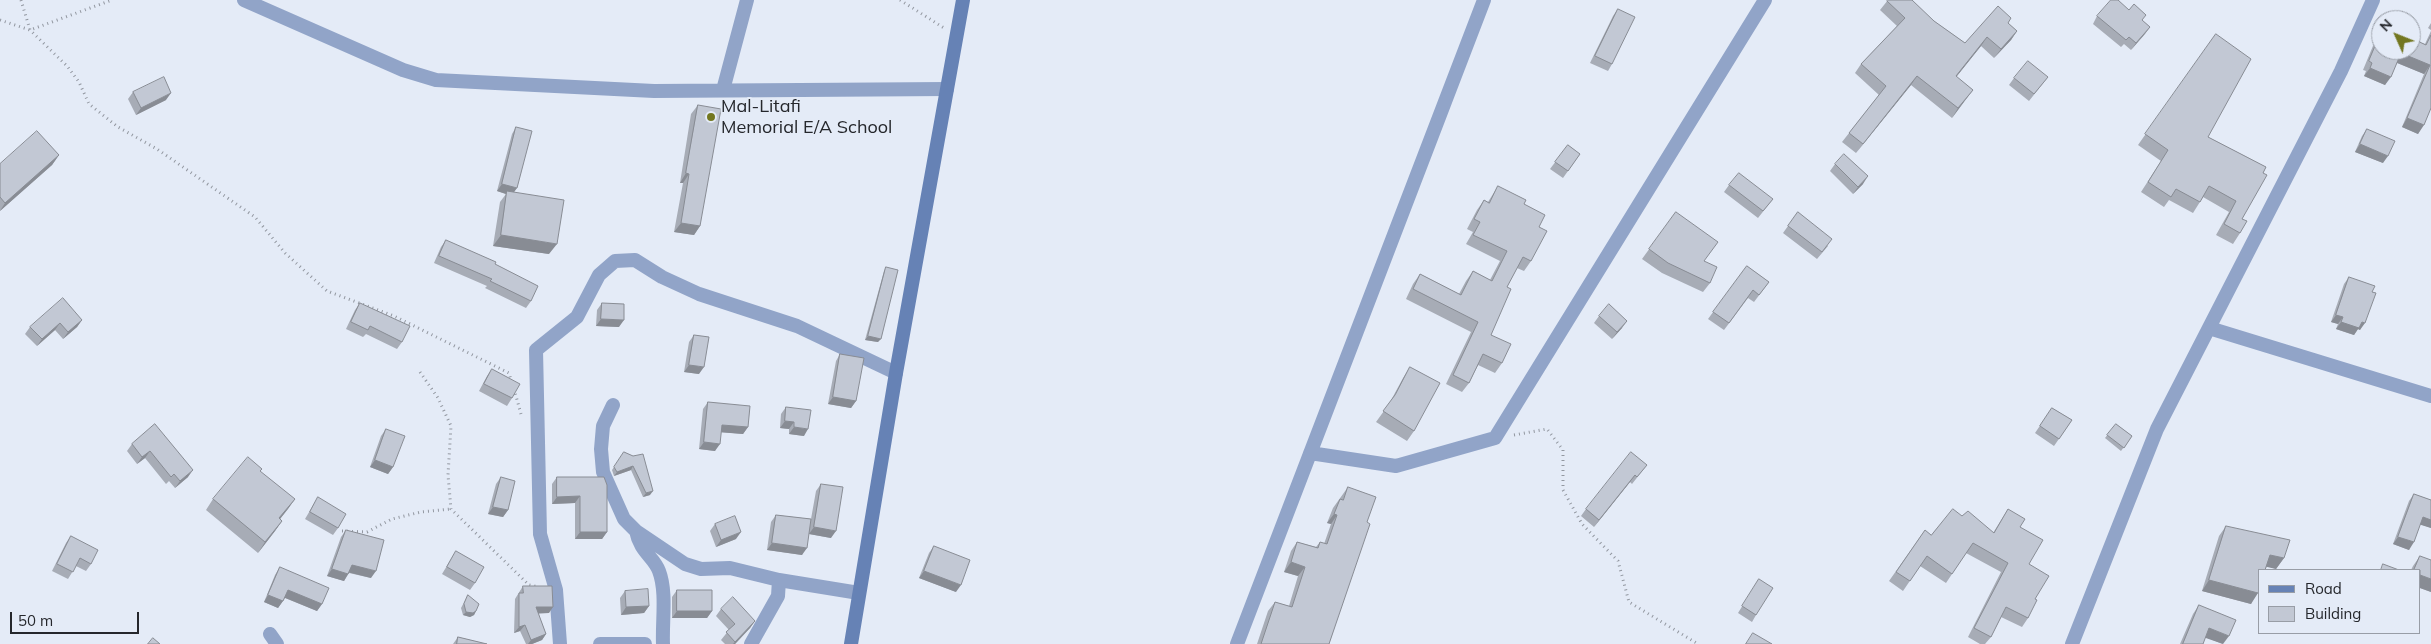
<!DOCTYPE html>
<html>
<head>
<meta charset="utf-8">
<style>
	body { margin:0 }
	#map { position:relative; width:2431px; height:644px; overflow:hidden; background:#e4ebf7; font-family:Mulish,sans-serif }
	canvas { display:block }
	.legend { position:absolute; left:2258px; top:569px; width:162px; height:65px; box-sizing:border-box; background:#e4ebf7; border:1px solid #989da6; margin:0; padding:6px 9px; list-style:none; font-size:15px; color:#25272c }
	.legend li { display:flex; align-items:center; gap:10px; height:25px }
	.legend b { width:25px; border:1px solid #989da6 }
	.north { position:absolute; left:2371px; top:10px; width:50px; height:50px; box-sizing:border-box; background:#e4ebf7; border:1px solid #989da6; border-radius:50%; rotate:314deg; font-size:14px; font-weight:700; line-height:20px; text-align:center; color:#25272c }
	.north::after { content:''; display:block; margin:auto; width:18px; height:22px; background:#737720; clip-path:polygon(50% 0,100% 100%,50% 72%,0 100%) }
	.scale { position:absolute; left:10px; top:612px; width:129px; height:22px; box-sizing:border-box; border:2px solid #25272c; border-top:0; padding-left:6px; font-size:15px; line-height:18px; white-space:nowrap; color:#25272c; -webkit-text-stroke:4px #e4ebf7; paint-order:stroke }
</style>
</head>
<body>
<div id="map">
<canvas width="2431" height="644"></canvas>
<ul class="legend">
<li><b style="height:6px;background:#6682b5"></b>Road</li>
<li><b style="height:14px;background:#c2c8d4"></b>Building</li>
</ul>
<div class="north">N</div>
<div class="scale">50 m</div>
</div>
<script>
const g = document.querySelector('canvas').getContext('2d');
g.lineJoin = 'round';
function stroke(path, color, width, dash) {
  g.strokeStyle = color;
  g.lineWidth = width;
  g.lineCap = dash ? 'butt' : 'round';
  g.setLineDash(dash || []);
  g.stroke(path);
}
function fillPath(path, color) {
  g.fillStyle = color;
  g.fill(path, 'evenodd');
}
function label(font, color, halo, rows, align = 'center') {
  g.font = font + ' Mulish,sans-serif';
  g.lineWidth = 4;
  g.setLineDash([]);
  g.textBaseline = 'middle';
  g.strokeStyle = halo;
  g.fillStyle = color;
  for (const [text, x, y, turn = 0] of rows) {
    g.save();
    g.translate(x, y);
    g.rotate((+turn || 0) * Math.PI / 180);
    g.textAlign = isNaN(turn) ? turn : align;
    if (halo) g.strokeText(text, 0, 0);
    g.fillText(text, 0, 0);
    g.restore();
  }
}
stroke(new Path2D(`
	M 21,0 L 30,30 L 67,66 L 79,82 L 89,104 L 118,127 L 157,149 L 255,217 L 285,253 L 327,291 L 394,316 L 509,373 L 512,383
	M 900,0 L 944,28
	M 0,20 L 30,30 L 112,0
	M 420,372 L 438,398 L 451,426 L 448,475 L 451,509 L 529,585 L 539,587
	M 514,389 L 521,414
	M 1514,435 L 1547,429 L 1563,450 L 1563,490 L 1582,524 L 1618,561 L 1629,602 L 1698,644
	M 342,531 L 367,532 L 392,519 L 421,512 L 451,509`), '#9297a0', 3, [1, 4]);
stroke(new Path2D(`
	M 244,0 L 403,70 L 436,80 L 654,91 L 947,89
	M 723,90 L 747,0
	M 2209,328 L 2431,396
	M 613,405 L 603,426 L 601,449 L 603,472 L 624,519 L 636,531 L 685,564 L 701,569 L 730,568 L 779,580
	M 1310,453 L 1396,466 L 1495,438 L 1765,0
	M 636,531 C 640,552 654,557 659,571 C 667,592 662,621 663,644
	M 270,634 L 277,644
	M 560,644 L 556,590 L 540,534 L 536,350 L 577,317 L 599,275 L 615,261 L 635,260 L 662,277 L 699,294 L 797,326 L 896,373
	M 600,644 L 645,644
	M 751,644 L 778,596 L 779,580 L 859,593
	M 1237,644 L 1484,0
	M 2072,644 L 2157,429 L 2341,71 L 2373,0`), '#91a4c8', 14);
stroke(new Path2D(`
	M 851,644 L 896,373 L 963,0`), '#6682b5', 14);
fillPath(new Path2D(`
	M 1888,0 L 1934,21 L 1965,43 L 2011,18 L 2008,23 L 2017,31 L 2011,40 L 1994,58 L 1981,46 L 1956,77 L 1973,90 L 1952,118 L 1911,85 L 1856,153 L 1842,142 L 1879,95 L 1855,73 L 1861,64 L 1897,26 L 1880,10 Z
	M 1618,9 L 1612,64 L 1608,71 L 1590,63 L 1613,16 Z
	M 2097,16 L 2143,21 L 2150,27 L 2131,50 L 2124,44 L 2121,47 L 2093,24 Z
	M 2431,23 L 2431,30 L 2428,28 Z
	M 2431,31 L 2431,108 L 2418,134 L 2402,127 L 2424,74 L 2397,63 L 2385,85 L 2364,76 L 2366,71 L 2363,70 L 2375,41 L 2381,32 L 2425,44 Z
	M 2216,34 L 2208,137 L 2266,167 L 2242,219 L 2240,233 L 2233,244 L 2216,235 L 2229,212 L 2203,197 L 2193,213 L 2169,200 L 2164,207 L 2141,192 L 2161,161 L 2138,145 Z
	M 2048,77 L 2029,101 L 2009,85 L 2014,78 Z
	M 133,92 L 166,100 L 136,115 L 128,99 Z
	M 698,105 L 700,226 L 694,235 L 674,232 L 683,183 L 680,183 L 691,114 Z
	M 516,127 L 514,192 L 549,254 L 493,246 L 500,202 L 506,194 L 497,191 L 512,134 Z
	M 2367,129 L 2383,163 L 2355,152 L 2362,136 Z
	M 1568,145 L 1580,154 L 1563,178 L 1550,169 Z
	M 59,155 L 52,165 L 0,211 L 0,164 Z
	M 1835,164 L 1863,184 L 1853,194 L 1830,171 Z
	M 1729,185 L 1773,199 L 1758,218 L 1724,192 Z
	M 1498,186 L 1524,204 L 1539,227 L 1531,261 L 1524,271 L 1517,268 L 1507,287 L 1491,335 L 1502,363 L 1495,373 L 1478,365 L 1469,383 L 1462,392 L 1446,384 L 1471,332 L 1406,299 L 1413,284 L 1420,274 L 1459,294 L 1466,281 L 1473,271 L 1490,280 L 1500,261 L 1466,244 L 1473,232 L 1467,229 L 1477,210 L 1484,200 L 1488,202 Z
	M 1676,212 L 1704,261 L 1710,283 L 1703,292 L 1662,273 L 1642,259 Z
	M 1798,212 L 1828,246 L 1817,259 L 1783,233 Z
	M 446,240 L 531,301 L 526,308 L 485,288 L 487,286 L 434,263 L 441,247 Z
	M 1747,266 L 1769,282 L 1754,302 L 1748,298 L 1724,330 L 1708,319 Z
	M 886,267 L 878,342 L 865,340 L 884,271 Z
	M 2349,277 L 2372,292 L 2360,330 L 2358,329 L 2354,335 L 2336,329 L 2338,324 L 2331,322 L 2344,284 Z
	M 360,303 L 402,342 L 397,349 L 366,334 L 363,337 L 346,329 L 355,310 Z
	M 602,303 L 619,327 L 596,326 L 597,310 Z
	M 1599,316 L 1622,328 L 1612,339 L 1594,323 Z
	M 82,320 L 77,327 L 63,339 L 55,330 L 37,346 L 25,334 L 30,327 Z
	M 694,335 L 699,374 L 684,372 L 689,342 Z
	M 840,354 L 856,401 L 851,408 L 828,404 L 836,361 Z
	M 1410,367 L 1414,431 L 1407,441 L 1376,422 L 1389,404 L 1403,378 Z
	M 492,369 L 512,398 L 507,406 L 479,391 L 487,376 Z
	M 708,402 L 748,427 L 743,434 L 721,432 L 715,451 L 699,449 L 703,409 Z
	M 786,407 L 804,436 L 789,434 L 789,429 L 780,428 L 781,414 Z
	M 2052,408 L 2072,420 L 2054,446 L 2035,433 Z
	M 155,424 L 188,477 L 175,488 L 169,481 L 166,484 L 145,458 L 137,464 L 127,451 L 132,444 Z
	M 2116,424 L 2132,436 L 2121,451 L 2105,438 Z
	M 386,429 L 393,467 L 388,474 L 370,467 L 381,436 Z
	M 624,452 L 633,456 L 650,495 L 643,497 L 631,470 L 614,476 L 612,470 Z
	M 1647,465 L 1632,484 L 1630,482 L 1594,527 L 1581,516 L 1586,509 Z
	M 501,477 L 508,510 L 503,517 L 488,514 L 496,484 Z
	M 557,477 L 607,485 L 607,532 L 602,539 L 575,539 L 575,503 L 552,504 L 552,484 Z
	M 821,484 L 831,538 L 809,534 L 802,555 L 767,550 L 771,522 L 776,515 L 811,519 L 816,491 Z
	M 1348,487 L 1367,522 L 1329,644 L 1257,644 L 1268,611 L 1275,602 L 1289,606 L 1298,576 L 1284,572 L 1291,551 L 1297,542 L 1316,547 L 1320,542 L 1324,544 L 1331,524 L 1327,523 L 1333,508 Z
	M 2414,494 L 2431,500 L 2431,528 L 2420,524 L 2409,550 L 2393,544 L 2409,501 Z
	M 318,497 L 338,528 L 333,535 L 305,519 Z
	M 213,499 L 295,499 L 280,519 L 282,521 L 275,531 L 258,553 L 206,510 Z
	M 2008,509 L 2020,527 L 2029,564 L 2035,599 L 2028,618 L 2022,627 L 2001,617 L 1991,637 L 1985,644 L 1980,644 L 1968,637 L 2001,572 L 1966,553 L 1946,583 L 1920,566 L 1903,591 L 1889,581 L 1925,530 L 1931,535 L 1993,533 Z
	M 715,524 L 736,539 L 716,547 L 710,531 Z
	M 2226,526 L 2284,558 L 2276,569 L 2267,566 L 2251,604 L 2202,591 L 2219,536 Z
	M 346,530 L 371,578 L 349,573 L 344,581 L 327,576 L 341,537 Z
	M 71,536 L 91,564 L 86,571 L 76,566 L 68,579 L 52,571 L 66,543 Z
	M 934,546 L 956,592 L 919,578 L 929,553 Z
	M 456,551 L 475,583 L 470,590 L 442,574 Z
	M 2420,556 L 2431,592 L 2420,588 L 2420,570 L 2411,570 L 2413,566 Z
	M 280,567 L 322,604 L 317,611 L 285,598 L 278,608 L 264,602 L 275,575 Z
	M 1759,579 L 1756,615 L 1752,622 L 1738,613 Z
	M 523,586 L 549,613 L 538,613 L 546,634 L 542,640 L 532,644 L 526,644 L 520,631 L 514,633 L 515,599 Z
	M 677,590 L 712,611 L 707,618 L 672,618 L 672,597 Z
	M 625,591 L 649,606 L 644,613 L 621,615 L 620,598 Z
	M 468,595 L 476,611 L 474,615 L 470,617 L 463,615 L 461,608 Z
	M 2199,605 L 2223,644 L 2205,637 L 2203,644 L 2180,644 L 2193,614 Z
	M 721,609 L 755,621 L 750,628 L 735,644 L 725,644 L 721,640 L 729,630 L 716,616 Z
	M 458,637 L 487,644 L 453,644 Z`), '#a7acb6');
fillPath(new Path2D(`
	M 2150,27 L 2145,34 L 2131,50 L 2136,43 Z
	M 2017,31 L 2011,40 L 1994,58 L 2001,49 Z
	M 1987,37 L 1981,46 L 1949,86 L 1956,76 Z
	M 2401,53 L 2430,65 L 2424,74 L 2395,62 Z
	M 2370,68 L 2391,77 L 2385,85 L 2364,76 Z
	M 1917,76 L 1911,85 L 1856,153 L 1863,144 Z
	M 1973,90 L 1966,99 L 1952,118 L 1958,108 Z
	M 171,93 L 166,100 L 136,115 L 141,108 Z
	M 2407,118 L 2424,125 L 2418,134 L 2402,127 Z
	M 2360,144 L 2388,156 L 2383,163 L 2355,152 Z
	M 59,155 L 52,165 L 0,211 L 5,203 Z
	M 686,173 L 689,174 L 683,183 L 680,183 Z
	M 1868,176 L 1863,184 L 1853,194 L 1858,187 Z
	M 502,184 L 517,188 L 512,195 L 507,191 L 506,194 L 497,191 Z
	M 681,223 L 700,226 L 694,235 L 674,232 Z
	M 501,235 L 557,244 L 549,254 L 493,246 Z
	M 2336,315 L 2343,317 L 2338,324 L 2331,322 Z
	M 601,319 L 624,320 L 619,327 L 596,326 Z
	M 82,320 L 77,327 L 63,339 L 68,332 Z
	M 1627,321 L 1622,328 L 1612,339 L 1617,332 Z
	M 2341,322 L 2362,322 L 2365,323 L 2360,330 L 2358,329 L 2354,335 L 2336,329 Z
	M 60,323 L 55,330 L 37,346 L 42,339 Z
	M 868,336 L 881,339 L 878,342 L 865,340 Z
	M 689,365 L 704,367 L 699,374 L 684,372 Z
	M 833,397 L 856,401 L 851,408 L 828,404 Z
	M 785,421 L 794,422 L 789,429 L 780,428 Z
	M 722,425 L 748,427 L 743,434 L 717,432 Z
	M 794,427 L 808,429 L 804,436 L 789,434 Z
	M 704,442 L 720,444 L 715,451 L 699,449 Z
	M 150,451 L 145,458 L 137,464 L 142,457 Z
	M 375,460 L 393,467 L 388,474 L 370,467 Z
	M 633,466 L 631,470 L 614,476 L 617,472 Z
	M 193,470 L 188,477 L 175,488 L 180,481 Z
	M 1635,475 L 1630,482 L 1594,527 L 1599,520 Z
	M 653,491 L 650,495 L 643,497 L 646,493 Z
	M 580,496 L 575,503 L 552,504 L 557,497 Z
	M 295,499 L 288,509 L 272,529 L 279,518 Z
	M 493,507 L 508,510 L 503,517 L 488,514 Z
	M 1334,514 L 1337,515 L 1331,524 L 1327,523 Z
	M 2423,517 L 2431,520 L 2431,528 L 2418,524 Z
	M 282,521 L 275,531 L 258,553 L 265,542 Z
	M 814,527 L 836,531 L 831,538 L 809,534 Z
	M 580,532 L 607,532 L 602,539 L 575,539 Z
	M 741,532 L 736,539 L 716,547 L 721,540 Z
	M 2398,537 L 2414,542 L 2409,550 L 2393,544 Z
	M 772,543 L 807,548 L 802,555 L 767,550 Z
	M 2270,555 L 2284,558 L 2276,569 L 2263,566 Z
	M 1291,562 L 1305,567 L 1298,576 L 1284,572 Z
	M 352,565 L 376,571 L 371,578 L 347,572 Z
	M 332,569 L 348,574 L 344,581 L 327,576 Z
	M 924,571 L 961,585 L 956,592 L 919,578 Z
	M 2420,575 L 2431,579 L 2431,592 L 2420,588 Z
	M 2209,580 L 2258,593 L 2251,604 L 2202,591 Z
	M 288,590 L 322,604 L 317,611 L 283,597 Z
	M 268,595 L 283,601 L 278,608 L 264,602 Z
	M 649,606 L 644,613 L 621,615 L 626,607 Z
	M 536,607 L 553,607 L 549,613 L 531,614 Z
	M 476,611 L 474,615 L 470,617 L 463,615 L 466,612 Z
	M 677,611 L 712,611 L 707,618 L 672,618 Z
	M 755,621 L 750,628 L 735,644 L 733,644 Z
	M 525,625 L 520,631 L 514,633 L 519,627 Z
	M 2209,628 L 2229,636 L 2223,644 L 2203,637 Z
	M 546,634 L 542,640 L 532,644 L 528,644 L 531,640 Z`), '#888c94');
const building = new Path2D(`
	M 1888,0 L 1912,0 L 1934,21 L 1965,43 L 1998,6 L 2011,18 L 2008,23 L 2017,31 L 2001,49 L 1987,37 L 1956,76 L 1973,90 L 1958,108 L 1917,76 L 1863,144 L 1849,133 L 1886,86 L 1861,64 L 1905,18 L 1887,1 Z
	M 2111,0 L 2118,0 L 2129,10 L 2134,4 L 2146,15 L 2142,20 L 2150,27 L 2136,43 L 2129,37 L 2126,40 L 2097,16 Z
	M 1618,9 L 1635,17 L 1612,64 L 1595,56 Z
	M 2381,32 L 2381,50 L 2411,50 L 2411,38 L 2426,45 L 2431,35 L 2431,108 L 2424,125 L 2407,118 L 2430,65 L 2401,53 L 2391,77 L 2370,68 L 2372,63 L 2369,61 Z
	M 2216,34 L 2251,59 L 2208,137 L 2266,167 L 2263,173 L 2267,175 L 2242,219 L 2247,221 L 2240,233 L 2224,224 L 2236,201 L 2209,186 L 2200,202 L 2176,189 L 2171,197 L 2148,182 L 2168,150 L 2145,134 Z
	M 2028,61 L 2048,77 L 2034,94 L 2014,78 Z
	M 164,77 L 171,93 L 141,108 L 133,92 Z
	M 698,105 L 721,109 L 700,226 L 681,223 L 689,174 L 686,173 Z
	M 516,127 L 532,131 L 517,188 L 502,184 Z
	M 2367,129 L 2395,141 L 2388,156 L 2360,144 Z
	M 37,131 L 59,155 L 5,203 L 0,197 L 0,164 Z
	M 1568,145 L 1580,154 L 1568,171 L 1555,162 Z
	M 1844,154 L 1868,176 L 1858,187 L 1835,164 Z
	M 1739,173 L 1773,199 L 1763,211 L 1729,185 Z
	M 1498,186 L 1526,200 L 1524,204 L 1545,215 L 1539,227 L 1547,231 L 1531,261 L 1523,257 L 1507,287 L 1511,289 L 1491,335 L 1511,344 L 1502,363 L 1483,354 L 1469,383 L 1453,375 L 1478,322 L 1413,289 L 1420,274 L 1461,295 L 1473,271 L 1492,281 L 1507,251 L 1473,235 L 1480,222 L 1474,219 L 1484,200 L 1489,203 Z
	M 507,191 L 564,200 L 557,244 L 501,235 Z
	M 1676,212 L 1718,242 L 1704,261 L 1717,267 L 1710,283 L 1668,263 L 1649,249 Z
	M 1798,212 L 1832,239 L 1822,252 L 1788,226 Z
	M 446,240 L 496,262 L 495,264 L 538,286 L 531,301 L 490,281 L 492,279 L 439,256 Z
	M 1747,266 L 1769,282 L 1759,295 L 1753,290 L 1729,323 L 1713,312 Z
	M 886,267 L 898,270 L 881,339 L 868,336 Z
	M 2349,277 L 2375,286 L 2372,292 L 2376,293 L 2365,323 L 2362,322 L 2359,328 L 2341,322 L 2343,317 L 2336,315 Z
	M 63,298 L 82,320 L 68,332 L 60,323 L 42,339 L 30,327 Z
	M 360,303 L 410,326 L 402,342 L 370,326 L 368,330 L 351,322 Z
	M 602,303 L 624,304 L 624,320 L 601,319 Z
	M 1609,304 L 1627,321 L 1617,332 L 1599,316 Z
	M 694,335 L 709,337 L 704,367 L 689,365 Z
	M 840,354 L 864,358 L 856,401 L 833,397 Z
	M 1410,367 L 1440,383 L 1414,431 L 1383,411 L 1395,395 Z
	M 492,369 L 520,384 L 512,398 L 484,384 Z
	M 708,402 L 750,406 L 748,427 L 722,425 L 720,444 L 704,442 Z
	M 786,407 L 811,410 L 808,429 L 794,427 L 794,422 L 785,421 Z
	M 2052,408 L 2072,420 L 2059,439 L 2040,426 Z
	M 155,424 L 193,470 L 180,481 L 174,474 L 171,477 L 150,451 L 142,457 L 132,444 Z
	M 2116,424 L 2132,436 L 2124,448 L 2107,435 Z
	M 386,429 L 405,436 L 393,467 L 375,460 Z
	M 624,452 L 633,456 L 643,454 L 653,491 L 646,493 L 633,466 L 617,472 L 614,467 Z
	M 1631,452 L 1647,465 L 1637,477 L 1635,475 L 1599,520 L 1586,509 Z
	M 248,457 L 262,469 L 260,471 L 295,499 L 279,518 L 282,521 L 265,542 L 213,499 Z
	M 501,477 L 515,481 L 508,510 L 493,507 Z
	M 557,477 L 604,477 L 607,485 L 607,532 L 580,532 L 580,496 L 557,497 Z
	M 821,484 L 843,487 L 836,531 L 814,527 Z
	M 1348,487 L 1376,497 L 1367,522 L 1370,524 L 1329,644 L 1261,644 L 1275,602 L 1292,607 L 1305,567 L 1291,562 L 1297,542 L 1318,548 L 1320,542 L 1327,544 L 1337,515 L 1334,514 L 1340,499 L 1343,500 Z
	M 2414,494 L 2431,500 L 2431,520 L 2423,517 L 2414,542 L 2398,537 Z
	M 318,497 L 346,514 L 338,528 L 310,512 Z
	M 1953,509 L 1962,516 L 1968,511 L 1994,533 L 2008,509 L 2025,519 L 2020,527 L 2043,540 L 2029,564 L 2049,576 L 2035,599 L 2037,600 L 2028,618 L 2006,607 L 1991,637 L 1974,628 L 2008,563 L 1973,543 L 1952,574 L 1927,556 L 1910,581 L 1896,572 L 1925,530 L 1931,535 Z
	M 776,515 L 811,519 L 807,548 L 772,543 Z
	M 735,516 L 741,532 L 721,540 L 715,524 Z
	M 2226,526 L 2290,540 L 2284,558 L 2270,555 L 2265,570 L 2260,570 L 2260,588 L 2258,593 L 2209,580 Z
	M 346,530 L 384,540 L 376,571 L 352,565 L 348,574 L 332,569 Z
	M 71,536 L 98,550 L 91,564 L 80,558 L 73,572 L 57,564 Z
	M 934,546 L 970,560 L 961,585 L 924,571 Z
	M 456,551 L 484,567 L 475,583 L 447,567 Z
	M 2420,556 L 2431,560 L 2431,579 L 2420,575 L 2420,570 L 2414,570 Z
	M 2383,564 L 2399,570 L 2381,570 Z
	M 280,567 L 329,588 L 322,604 L 288,590 L 283,601 L 268,595 Z
	M 1759,579 L 1773,588 L 1756,615 L 1742,606 Z
	M 523,586 L 552,586 L 553,607 L 536,607 L 546,634 L 531,640 L 525,625 L 519,627 L 519,593 L 523,593 Z
	M 648,589 L 649,606 L 626,607 L 625,591 Z
	M 677,590 L 712,590 L 712,611 L 677,611 Z
	M 468,595 L 479,604 L 476,611 L 473,613 L 466,612 L 464,604 Z
	M 733,597 L 755,621 L 735,642 L 726,632 L 735,624 L 721,609 Z
	M 2199,605 L 2236,620 L 2229,636 L 2209,628 L 2203,644 L 2183,644 Z
	M 1753,633 L 1772,644 L 1746,644 Z
	M 458,637 L 487,644 L 457,644 Z
	M 153,638 L 160,644 L 148,644 Z`);
fillPath(building, '#c2c8d4');
stroke(building, '#888c94', 1);
for (const [x, y, r, color] of [
	[711,117,5,"#737720"]
]) {
  const dot = new Path2D();
  dot.arc(x, y, r, 0, 2 * Math.PI);
  g.fillStyle = color;
  g.fill(dot);
  stroke(dot, '#e4ebf7', 2);
}
label('18px', '#25272c', '#e4ebf7', [
	["Mal-Litafi",721,107],
	["Memorial E/A School",721,128]
], 'left');
</script>
</body>
</html>
